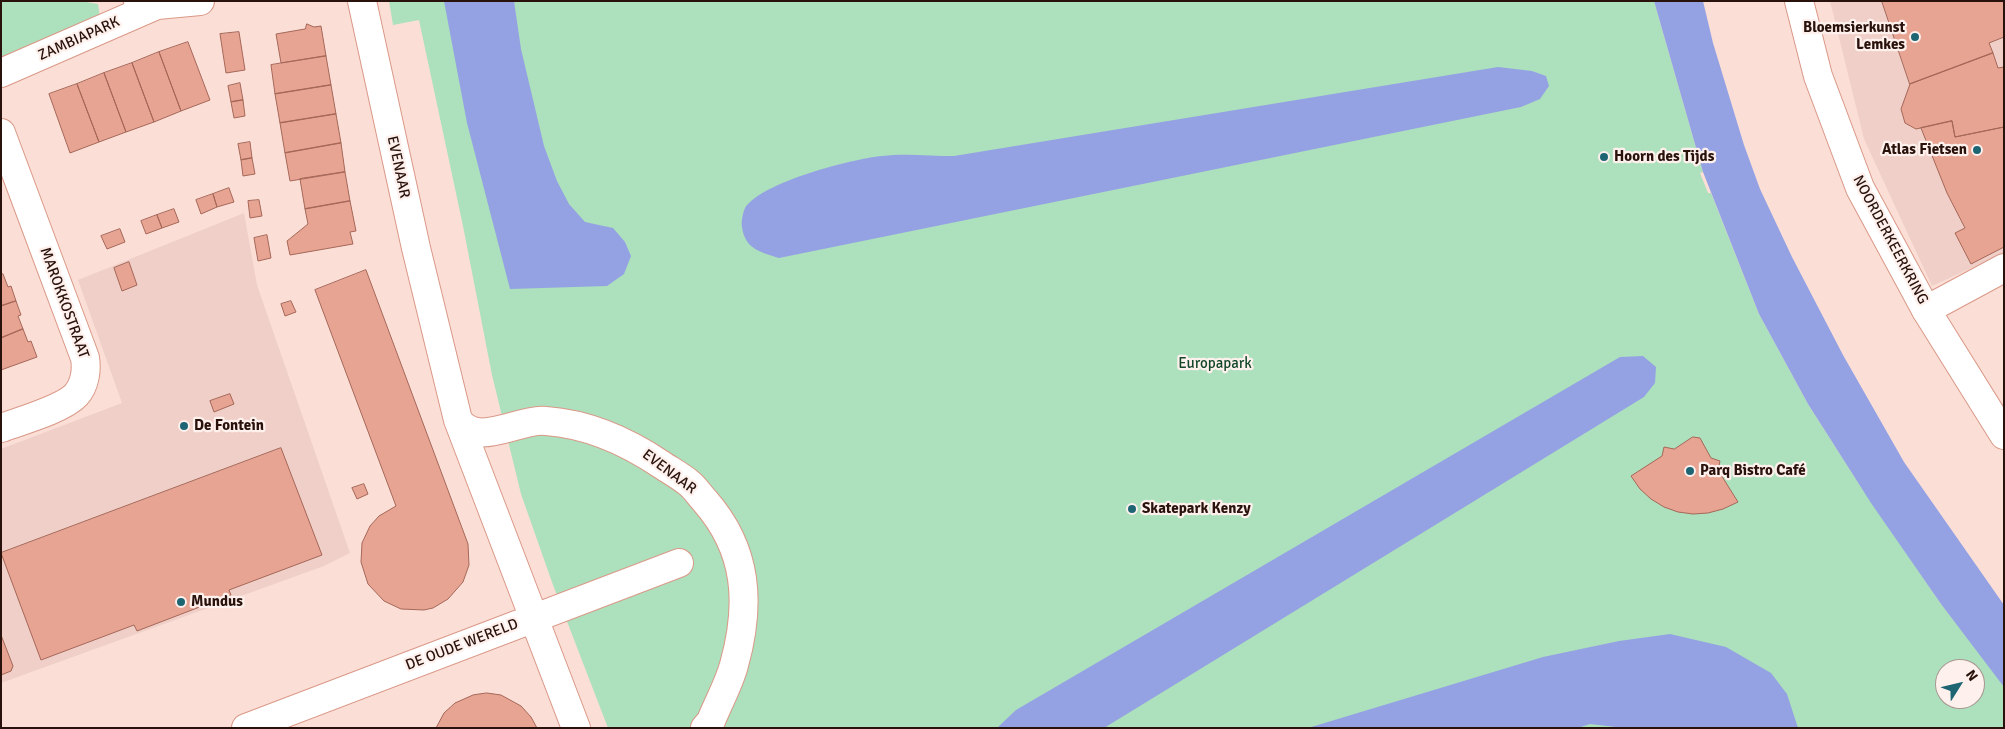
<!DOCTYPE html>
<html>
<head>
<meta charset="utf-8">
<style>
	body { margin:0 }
	#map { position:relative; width:2005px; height:729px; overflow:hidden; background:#fbdfd7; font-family:Signika,sans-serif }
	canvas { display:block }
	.frame { position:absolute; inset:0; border:2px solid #2a120c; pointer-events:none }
	.north { position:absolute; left:1935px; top:659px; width:50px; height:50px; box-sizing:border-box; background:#fef0ec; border:1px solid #a99792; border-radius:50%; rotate:54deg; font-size:14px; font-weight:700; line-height:20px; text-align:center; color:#2a120c }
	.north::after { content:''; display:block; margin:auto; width:18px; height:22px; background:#1e6574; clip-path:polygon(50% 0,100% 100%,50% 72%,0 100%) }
</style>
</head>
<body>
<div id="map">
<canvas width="2005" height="729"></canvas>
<div class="frame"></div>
<div class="north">N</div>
</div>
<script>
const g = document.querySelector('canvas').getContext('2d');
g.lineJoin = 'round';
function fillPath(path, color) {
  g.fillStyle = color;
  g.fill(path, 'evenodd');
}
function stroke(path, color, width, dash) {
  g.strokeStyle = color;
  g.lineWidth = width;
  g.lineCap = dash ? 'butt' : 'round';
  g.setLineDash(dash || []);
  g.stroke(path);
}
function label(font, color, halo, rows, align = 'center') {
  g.font = font + ' Signika,sans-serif';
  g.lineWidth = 4.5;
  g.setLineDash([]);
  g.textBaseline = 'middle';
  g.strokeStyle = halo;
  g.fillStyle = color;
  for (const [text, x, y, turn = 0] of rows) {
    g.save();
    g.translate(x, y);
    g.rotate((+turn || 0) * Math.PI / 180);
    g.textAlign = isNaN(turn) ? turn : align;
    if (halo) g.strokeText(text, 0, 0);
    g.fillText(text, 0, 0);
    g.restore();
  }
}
fillPath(new Path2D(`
	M 1830,1 L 2004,1 L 2004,253 L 1932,286 L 1864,139 Z
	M 244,213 L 257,285 L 350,553 L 324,566 L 1,683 L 1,449 L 122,403 L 78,280 Z`), '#efcfc7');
fillPath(new Path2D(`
	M 1,1 L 80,1 L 98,4 L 101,24 L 1,59 Z
	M 389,1 L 1654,1 L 1703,172 L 1700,173 L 1708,193 L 1711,193 L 1759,314 L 1808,404 L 1859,484 L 1941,604 L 2004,684 L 2004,728 L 608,728 L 553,585 L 521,494 L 492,375 L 463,226 L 419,20 L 393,25 ZM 1945,669 L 1975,669 L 1975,699 L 1945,699 Z`), '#ade0bd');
fillPath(new Path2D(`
	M 444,1 L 514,1 L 521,49 L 544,146 L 557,181 L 569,204 L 585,222 L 613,228 L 625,242 L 631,256 L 624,274 L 607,286 L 510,289 L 467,123 Z
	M 1654,1 L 1703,1 L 1713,43 L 1744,145 L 1760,189 L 1792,257 L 1843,355 L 1904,462 L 2004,605 L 2004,687 L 1941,604 L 1871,503 L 1808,404 L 1759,314 L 1703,172 Z
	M 1498,67 L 1532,71 L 1546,76 L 1549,86 L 1540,99 L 1521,107 L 779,258 C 760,252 745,249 742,227 C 741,222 743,212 745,208 C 762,182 851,159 882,156 C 905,153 930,156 954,156 Z
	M 1643,356 L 1656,367 L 1655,383 L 1644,397 L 1104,728 L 997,728 L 1016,710 L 1620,357 Z
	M 1670,634 L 1726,647 L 1771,673 L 1787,694 L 1798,728 L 1624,728 L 1590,724 L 1578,728 L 1308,728 L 1543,657 L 1619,641 Z`), '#94a2e3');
const building = new Path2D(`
	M 1882,1 L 2004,1 L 2004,37 L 1989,43 L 1993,53 L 1910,84 Z
	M 307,24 L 314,27 L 321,26 L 326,56 L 281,63 L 276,34 L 305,29 Z
	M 239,32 L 245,70 L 226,73 L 220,34 Z
	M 188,42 L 210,100 L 181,111 L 159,52 Z
	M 159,52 L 181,111 L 154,122 L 132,63 Z
	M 1993,53 L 1998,68 L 2004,67 L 2004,127 L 1955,137 L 1952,121 L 1916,129 L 1905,123 L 1901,109 L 1910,84 Z
	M 326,56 L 331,85 L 275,94 L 271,65 Z
	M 132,63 L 154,122 L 126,132 L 104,73 Z
	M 104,73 L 126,132 L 99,142 L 77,84 Z
	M 240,83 L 243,100 L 231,102 L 228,86 Z
	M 77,84 L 99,142 L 70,153 L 49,94 Z
	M 331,85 L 336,114 L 280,123 L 275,94 Z
	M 243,100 L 245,116 L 234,118 L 231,102 Z
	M 336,114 L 341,143 L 285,153 L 280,123 Z
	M 1952,121 L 1955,137 L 2004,127 L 2004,247 L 1971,264 L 1955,233 L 1965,228 L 1947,193 L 1921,128 Z
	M 250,142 L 252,158 L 241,160 L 238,144 Z
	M 341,143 L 345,172 L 290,181 L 285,153 Z
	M 252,158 L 255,174 L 243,176 L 241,160 Z
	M 345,172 L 350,201 L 305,209 L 300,179 Z
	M 229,188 L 234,202 L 217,207 L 213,194 Z
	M 213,194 L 217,207 L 201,214 L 196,200 Z
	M 259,200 L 262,216 L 250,218 L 248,201 Z
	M 350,201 L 356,231 L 350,232 L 353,244 L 290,255 L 287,241 L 308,224 L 305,209 Z
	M 174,209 L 179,222 L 162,228 L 157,215 Z
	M 157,215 L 162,228 L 146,234 L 141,221 Z
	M 120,229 L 125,242 L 107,249 L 101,236 Z
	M 267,235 L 271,258 L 258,261 L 254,238 Z
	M 129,262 L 137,285 L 122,291 L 114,268 Z
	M 366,270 L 468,544 L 469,565 L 463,582 L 448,599 L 433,608 L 424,610 L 401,609 L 384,601 L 368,584 L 361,562 L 362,543 L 370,526 L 379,516 L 396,506 L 315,290 Z
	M 3,274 L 8,287 L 11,286 L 16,301 L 1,306 L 1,275 Z
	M 16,301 L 21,315 L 18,316 L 23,329 L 1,338 L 1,306 Z
	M 291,301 L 296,312 L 285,316 L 281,304 Z
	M 23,329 L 28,342 L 31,341 L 37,357 L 1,370 L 1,338 Z
	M 230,394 L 234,404 L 214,412 L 210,401 Z
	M 1693,437 L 1700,438 L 1711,458 L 1720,461 L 1718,470 L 1738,502 L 1723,509 L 1708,513 L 1693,514 L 1678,512 L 1664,507 L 1651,499 L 1640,489 L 1631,476 L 1662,456 L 1664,447 L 1674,449 Z
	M 281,448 L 322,555 L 229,590 L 231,595 L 137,631 L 134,625 L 41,660 L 1,553 Z
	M 364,484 L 368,494 L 357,499 L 352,488 Z
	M 1,635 L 13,666 L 11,671 L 1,675 Z
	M 487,693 L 501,695 L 521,706 L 531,717 L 537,728 L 436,728 L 444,713 L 455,703 L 473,695 Z`);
fillPath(building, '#e7a493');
stroke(building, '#a56758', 1);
const street = new Path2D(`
	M 362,1 L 416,248 L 458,420 C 477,449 519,418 546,421 C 588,424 628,442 662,465 C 671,471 682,477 690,484 C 696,489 700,496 705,501 C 748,550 751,604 734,665 C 729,684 718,703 711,721 L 705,728
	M 138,2 L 157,5 L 200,1
	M 1,73 L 157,5
	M 1,133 L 85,358 C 87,370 85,385 76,395 C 63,409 20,421 1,428
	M 1926,310 L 2004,268
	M 458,420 L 576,728
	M 246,728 L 679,563`);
const secondary = new Path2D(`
	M 1799,1 L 1818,76 L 1860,188 L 1926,310 L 2004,435`);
stroke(street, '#da9887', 30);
stroke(secondary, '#da9887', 30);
stroke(street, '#fff', 28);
stroke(secondary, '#fff', 28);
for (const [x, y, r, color] of [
	[1915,37,5,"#1e6574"],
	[1977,150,5,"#1e6574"],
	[1604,157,5,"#1e6574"],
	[184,426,5,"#1e6574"],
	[1690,471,5,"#1e6574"],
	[1132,509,5,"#1e6574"],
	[181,602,5,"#1e6574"]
]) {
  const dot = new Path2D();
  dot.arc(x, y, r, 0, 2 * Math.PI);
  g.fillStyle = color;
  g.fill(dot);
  stroke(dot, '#fef0ec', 2);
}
label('bold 15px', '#2a120c', '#fef0ec', [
	["Bloemsierkunst",1905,28,"right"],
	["Lemkes",1905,45,"right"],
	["Atlas Fietsen",1967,150,"right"],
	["Hoorn des Tijds",1614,157],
	["De Fontein",194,426],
	["Parq Bistro Café",1700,471],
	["Skatepark Kenzy",1142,509],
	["Mundus",191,602]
], 'left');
label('15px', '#2a120c', '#fef0ec', [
	["ZAMBIAPARK",79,39,-24],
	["EVENAAR",398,167,78],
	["NOORDERKEERKRING",1890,240,62],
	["MAROKKOSTRAAT",64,303,70],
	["EVENAAR",669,472,37],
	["DE OUDE WERELD",462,645,-21]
]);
label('15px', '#12472a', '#fef0ec', [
	["Europapark",1215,364]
]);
</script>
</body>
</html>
